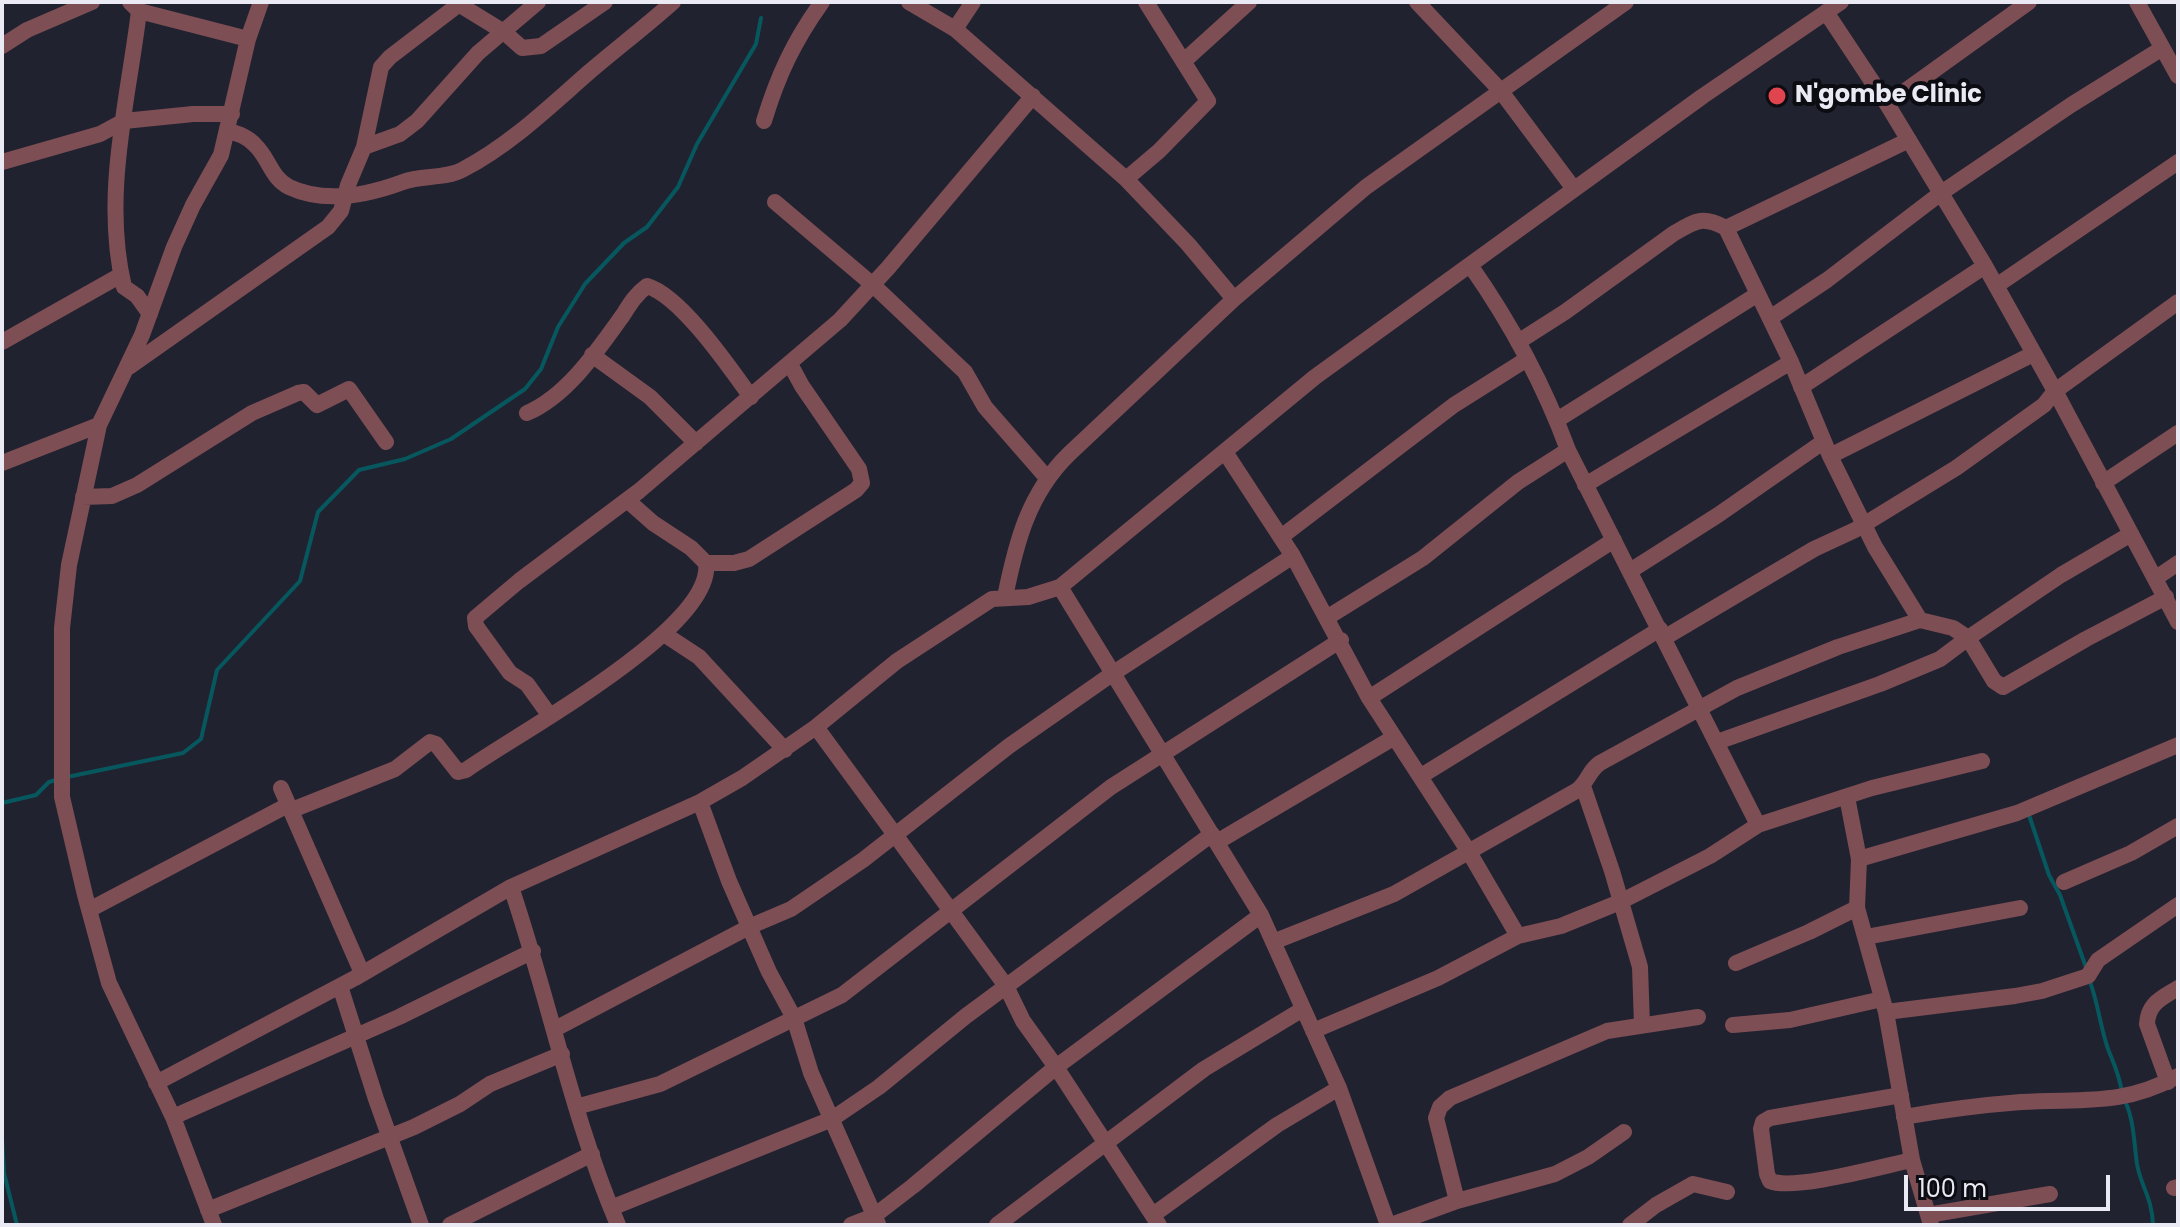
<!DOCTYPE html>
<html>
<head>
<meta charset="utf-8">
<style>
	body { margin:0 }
	#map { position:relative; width:2180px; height:1227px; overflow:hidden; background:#212230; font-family:Poppins,sans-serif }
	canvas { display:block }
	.frame { position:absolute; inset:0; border:4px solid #e9eaf4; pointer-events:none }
	.scale { position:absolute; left:1904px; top:1175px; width:206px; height:36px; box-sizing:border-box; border:4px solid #e9eaf4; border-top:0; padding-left:10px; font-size:24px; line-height:28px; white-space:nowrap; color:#e9eaf4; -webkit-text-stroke:6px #0c0c13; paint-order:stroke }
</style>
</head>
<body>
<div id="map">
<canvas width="2180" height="1227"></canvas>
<div class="frame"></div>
<div class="scale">100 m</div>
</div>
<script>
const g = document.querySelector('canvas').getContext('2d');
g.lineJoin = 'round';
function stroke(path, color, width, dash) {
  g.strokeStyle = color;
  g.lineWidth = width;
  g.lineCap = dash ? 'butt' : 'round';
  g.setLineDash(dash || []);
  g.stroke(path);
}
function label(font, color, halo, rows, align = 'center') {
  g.font = font + ' Poppins,sans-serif';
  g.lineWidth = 8;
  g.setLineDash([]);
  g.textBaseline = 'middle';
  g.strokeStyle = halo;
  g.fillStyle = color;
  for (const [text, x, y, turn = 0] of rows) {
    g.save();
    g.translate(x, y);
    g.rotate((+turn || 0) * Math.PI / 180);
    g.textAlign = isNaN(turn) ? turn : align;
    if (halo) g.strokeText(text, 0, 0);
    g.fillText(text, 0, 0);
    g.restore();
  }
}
stroke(new Path2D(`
	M 67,777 L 183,753 L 201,739 L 217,670 L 300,581 L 318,512 L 359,470 L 405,459 L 451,439 L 525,389 L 541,369 L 558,327 L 585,284 L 624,243 L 647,227 L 678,187 L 697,144 L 756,44 L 761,18
	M 2,803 L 36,795 L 49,782 L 59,779
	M 2029,815 L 2049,875 L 2060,895 L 2087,970
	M 2089,979 C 2098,1002 2100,1026 2108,1049 C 2114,1064 2120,1076 2122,1093
	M 2125,1101 C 2134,1120 2134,1143 2137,1164 C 2141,1187 2152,1197 2153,1225
	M 2,1138 L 4,1173 L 17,1225`), '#06585e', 4);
stroke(new Path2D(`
	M 130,2 L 139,11 L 248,39
	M 909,2 L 955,29 L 1126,179 L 1188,244 L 1234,299
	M 1417,2 L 1500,90 L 1574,189
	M 2137,2 L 2178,76
	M 460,5 L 504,32 L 522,48 L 541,46 L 605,2
	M 139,11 C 128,102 102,196 124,287 L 137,296 L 150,314
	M 1826,12 L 1887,104 L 1985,266 L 2055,391 L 2178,622
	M 955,29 L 973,2
	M 2,46 L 27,30 L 92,2
	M 1184,61 L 1249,2
	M 1887,104 L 2029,2
	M 764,121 C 778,75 794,41 822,2
	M 229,131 C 239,134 248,137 255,145 C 269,158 271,178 289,187 C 325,204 368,195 403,182 C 421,175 445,179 462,170 C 510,145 548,108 588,73 C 616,49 645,27 673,2
	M 364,147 L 400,134 L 417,121 L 478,53 L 538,2
	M 2,162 L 100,134 L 124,121 L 193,114 L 232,114
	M 1126,179 L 1159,151 L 1208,101 L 1146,2
	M 775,202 L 873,285 L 965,372 L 985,407 L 1047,478
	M 1726,228 L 1909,140
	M 1470,265 C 1510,322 1544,385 1568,450 L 1758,825
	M 1996,286 L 2178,162
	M 1770,318 L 1827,280 L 1941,193 L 2071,105 L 2161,49
	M 2,342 L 121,275
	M 1518,342 L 1565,312 L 1673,234 C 1695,221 1702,215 1726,228 L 1791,362 L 1830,456 L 2033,354
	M 592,355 L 650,397 L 696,443
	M 129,367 L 328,227 L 341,211 L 348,185 L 364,147 L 381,67 L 390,57 L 462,2
	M 1801,387 L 1985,266
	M 527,413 C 567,396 598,350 623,315 C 630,304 636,294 647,286 C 681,296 730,368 751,397
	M 1557,420 L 1758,294
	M 1225,452 L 1293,556 L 1369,698 L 1469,852 L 1518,936
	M 1830,456 L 1875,547 L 1920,620
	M 2,463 L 99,425
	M 2103,483 L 2178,433
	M 1585,485 L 1791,362
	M 83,497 L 112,496 L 137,485 L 252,413 L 298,393 L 304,392 L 317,405 L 349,389 L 386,442
	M 1281,537 L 1454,405 L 1527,359
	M 706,563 L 734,563 L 749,559 L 856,490 L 862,483 L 859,469 L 802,386 L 790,364
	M 1630,571 L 1718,515 L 1823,442
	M 2156,578 L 2178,563
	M 1060,587 L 1261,915 L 1339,1088 L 1388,1225
	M 1005,597 C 1016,543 1028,494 1069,454 L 1234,299 L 1366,187 L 1626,2
	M 1328,617 L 1423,558 L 1518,482 L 1568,450
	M 664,634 L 699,657 L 785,750
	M 1664,638 L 1814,549 L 1855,530 L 1956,468 L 2044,405 L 2055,391 L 2178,302
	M 1369,698 L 1614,540
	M 550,716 L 527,684 L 510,673 L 476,626 L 475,618 L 519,581 L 639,491 L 840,320 L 888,268 L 1033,96
	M 816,727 L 1006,986 L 1023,1021 L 1056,1067 L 1159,1225
	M 1717,742 L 1880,684 L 1940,659 L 1968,638 L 2061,575 L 2131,534
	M 1421,776 L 1660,629
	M 1583,786 L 1612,871 L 1640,967 L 1642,1025
	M 281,788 L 362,973
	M 1847,797 L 1859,859 L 1857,908 L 1886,1012 L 1912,1160 L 1931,1225
	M 700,802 L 729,881 L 769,972 L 794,1018 L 811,1073 L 878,1224
	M 292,810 L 395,769 L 430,742 L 436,744 L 458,772 L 466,770 C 516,734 715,628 706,563 L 691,548 L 653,523 L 627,500
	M 1217,842 L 1393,738
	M 1859,859 L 2017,813 L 2178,745
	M 2064,882 L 2131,853 L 2178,826
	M 511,887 C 549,999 572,1117 618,1225
	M 89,910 L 288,805
	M 1866,937 L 2020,908
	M 1273,942 L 1394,894 L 1576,791 C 1588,783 1588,771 1600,763 L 1737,688 L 1838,647 L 1920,620 L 1953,628 L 1968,638 L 1994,681 L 2003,687 L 2086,639 L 2166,597
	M 1736,963 L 1809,932 L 1857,908
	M 340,986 L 376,1099 L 421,1225
	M 1886,1012 L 2015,996 L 2042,991 L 2088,976 L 2098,960 L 2178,905
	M 1733,1025 L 1790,1020 L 1882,999
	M 555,1029 L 751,926 L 791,909 L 863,860 L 1009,746 L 1112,674 L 1293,556
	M 1313,1031 L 1438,978 L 1518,936 L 1561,926 L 1620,902 L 1710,856 L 1758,825 L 1872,788 L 1982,761
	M 2168,1082 L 2147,1024 C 2148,1003 2162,998 2178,988
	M 156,1083 L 355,978 L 511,887 L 700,802 L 742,778 L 816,727 L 897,661 L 992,599 L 1028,597 L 1060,587 L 1315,377 L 1703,96 L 1841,2
	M 1901,1095 L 1770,1118 L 1763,1122 L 1761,1129 L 1767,1174 L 1770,1181 C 1794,1191 1883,1166 1912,1160
	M 576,1107 L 660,1084 L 842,995 L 1111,787 L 1341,640
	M 173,1117 L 399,1017 L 533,951
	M 1904,1117 C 1943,1110 1982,1105 2021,1102 C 2081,1098 2121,1107 2178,1076
	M 2174,1188 L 2178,1187
	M 1457,1201 L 1436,1118 L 1440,1107 L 1450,1098 L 1607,1031 L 1698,1017
	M 611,1208 L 832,1119 L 879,1087 L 966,1016 L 1212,834
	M 208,1210 L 414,1127 L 460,1104 L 490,1084 L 562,1054
	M 1153,1215 L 1277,1125 L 1339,1088
	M 1928,1215 L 2050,1194
	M 214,1225 L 173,1117 L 109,983 L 85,895 L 62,797 L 62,628 L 69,565 L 99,425 L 142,335 L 174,247 L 193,205 L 221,155 L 248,39 L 261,2
	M 450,1225 L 592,1154
	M 851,1225 L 874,1216 L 913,1186 L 1056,1067 L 1261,915
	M 997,1225 L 1204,1069 L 1303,1009
	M 1391,1225 L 1457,1201 L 1555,1174 L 1588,1157 L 1624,1132
	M 1630,1225 L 1656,1205 L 1693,1184 L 1727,1192`), '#7e4e55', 16);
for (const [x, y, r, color] of [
	[1777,96,10,"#e0444e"]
]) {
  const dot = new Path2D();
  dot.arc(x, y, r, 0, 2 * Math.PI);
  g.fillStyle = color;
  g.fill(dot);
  stroke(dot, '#0c0c13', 3);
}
label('bold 24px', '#e9eaf4', '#0c0c13', [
	["N'gombe Clinic",1795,96]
], 'left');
</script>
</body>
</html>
